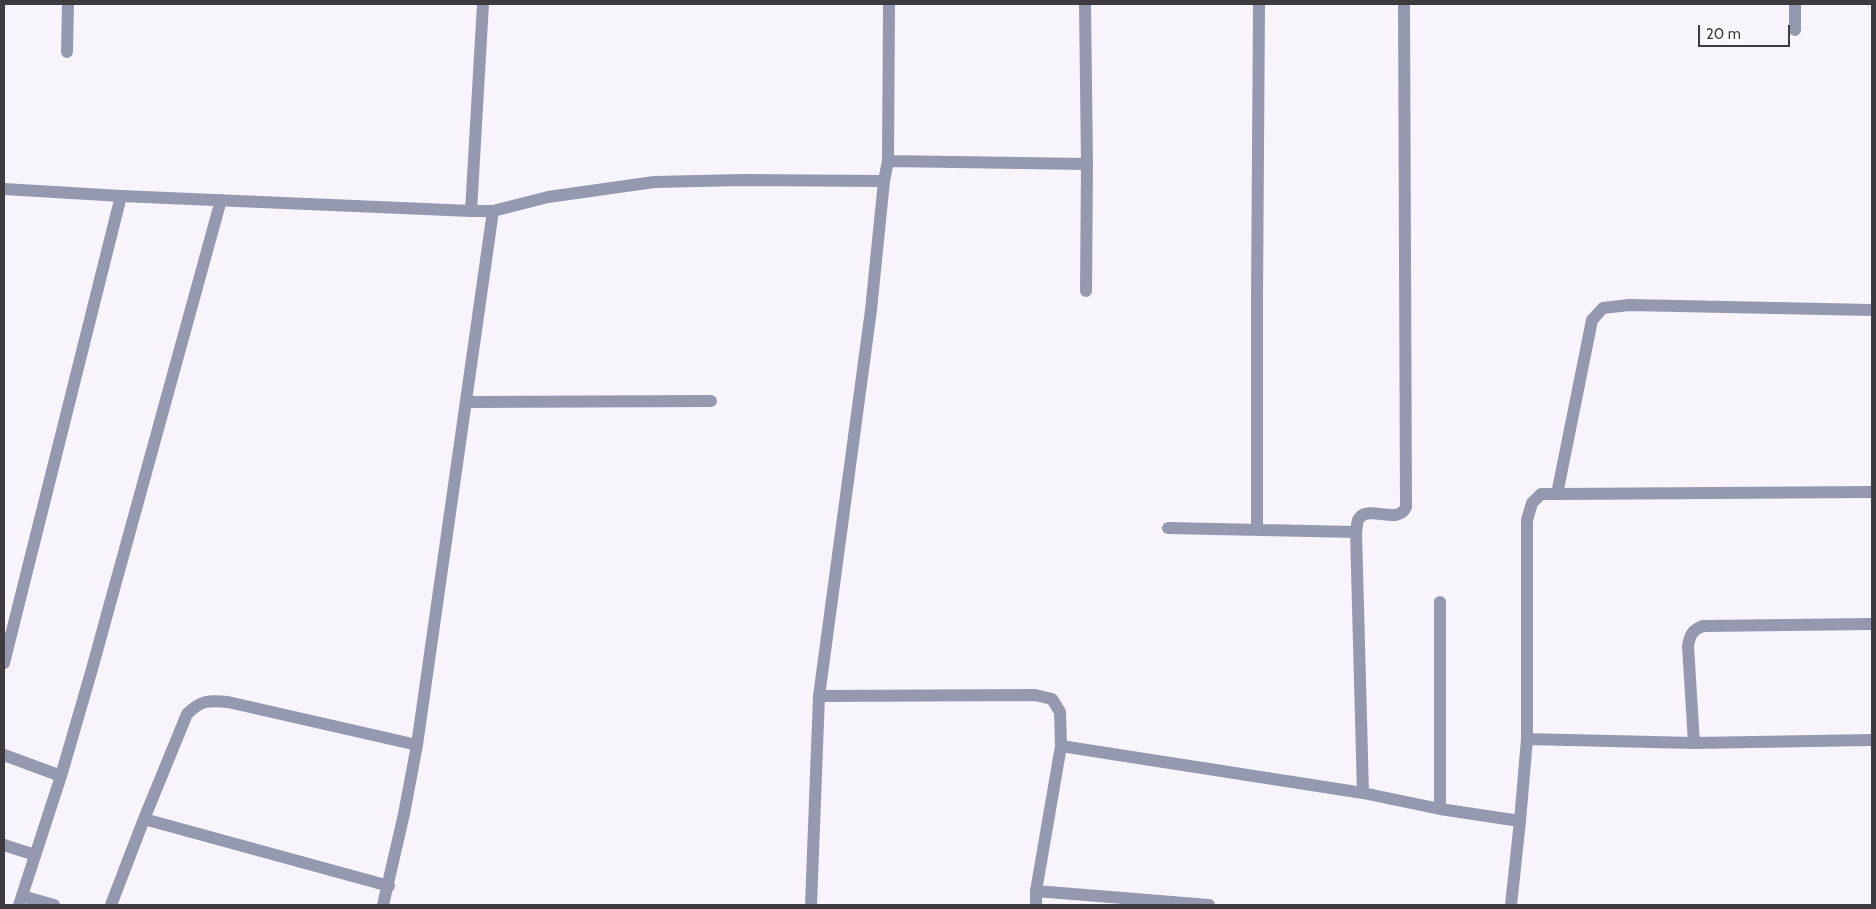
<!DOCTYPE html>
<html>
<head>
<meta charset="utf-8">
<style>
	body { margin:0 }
	#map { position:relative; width:1876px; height:909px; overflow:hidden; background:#f8f4fc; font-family:Cabin,sans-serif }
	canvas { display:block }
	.frame { position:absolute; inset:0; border:5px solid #3d3b3f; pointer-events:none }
	.scale { position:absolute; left:1698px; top:25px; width:92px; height:22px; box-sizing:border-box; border:2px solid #3d3b3f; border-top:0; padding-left:6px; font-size:15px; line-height:18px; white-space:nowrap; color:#3d3b3f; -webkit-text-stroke:4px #fff; paint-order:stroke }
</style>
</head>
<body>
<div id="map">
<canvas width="1876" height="909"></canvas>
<div class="frame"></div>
<div class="scale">20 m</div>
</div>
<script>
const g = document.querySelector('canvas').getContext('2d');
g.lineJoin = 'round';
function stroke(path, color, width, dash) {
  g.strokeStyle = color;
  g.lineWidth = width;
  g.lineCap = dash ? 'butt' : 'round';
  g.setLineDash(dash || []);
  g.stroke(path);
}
stroke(new Path2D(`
	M 1085,4 L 1087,164 L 1086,291
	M 1795,4 L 1795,30
	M 67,52 L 68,4
	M 888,161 L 1087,164
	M 4,189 L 121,196 L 471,211 L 493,211 L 548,197 L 654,182 L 743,180 L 884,181
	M 471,211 L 483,4
	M 466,402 L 711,401
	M 1557,494 L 1872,492
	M 1168,528 L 1356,532 L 1363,793
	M 1257,529 L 1257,298 L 1259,4
	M 1356,532 C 1357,528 1357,523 1358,520 C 1367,503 1398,526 1406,507 L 1404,4
	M 1440,602 L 1440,809
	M 4,663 L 121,196
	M 819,696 L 1035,695 L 1052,699 L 1060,712 L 1061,746 L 1036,891 L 1036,905
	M 1527,739 L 1694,743 L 1872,740
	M 1694,743 L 1688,646 C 1690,635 1692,630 1703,626 L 1872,624
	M 1061,746 L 1363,793 L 1440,809 L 1520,821 L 1527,739 L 1527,520 L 1532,503 L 1541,494 L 1557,494 L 1592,320 L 1603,308 L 1629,305 L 1872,310
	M 4,755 L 61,776
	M 144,819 L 389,886
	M 4,845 L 35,855
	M 1036,891 L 1209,905
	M 22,896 L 54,905
	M 19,905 L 61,776 L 92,669 L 221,200
	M 111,905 L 144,819 L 187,714 C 201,700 209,700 228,702 L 417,745
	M 383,905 L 404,814 L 417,745 L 493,211
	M 811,905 L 819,696 L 871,310 L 884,181 L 888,161 L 889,4
	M 1511,905 L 1520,821`), '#9599b0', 12);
</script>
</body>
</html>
